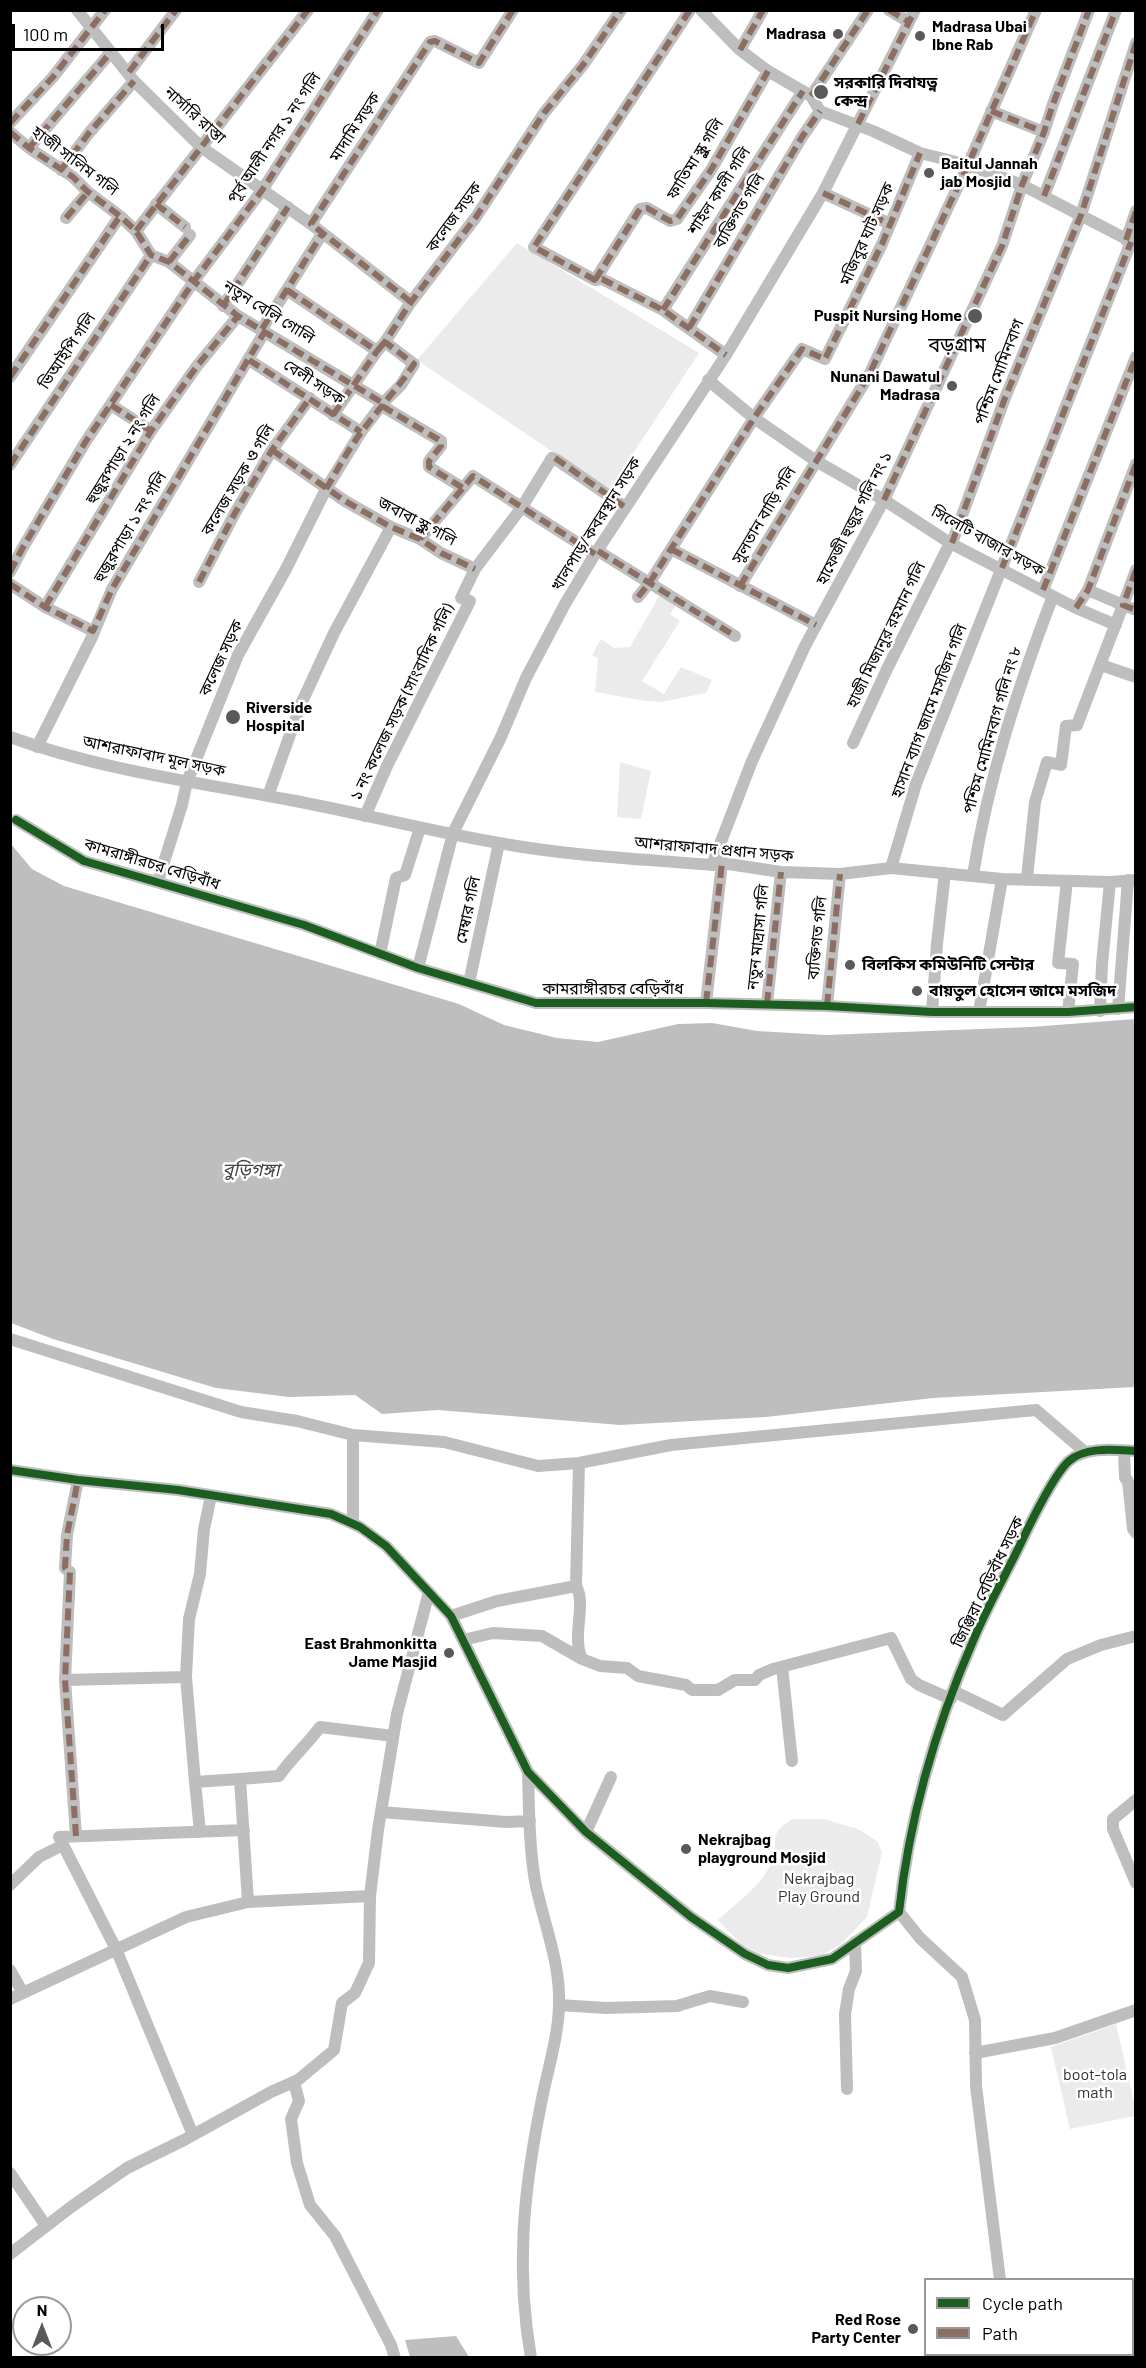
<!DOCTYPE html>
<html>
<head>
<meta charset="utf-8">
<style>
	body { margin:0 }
	#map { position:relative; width:1146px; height:2368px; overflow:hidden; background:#fff; font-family:Barlow,sans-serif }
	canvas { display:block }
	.frame { position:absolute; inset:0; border:12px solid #000; pointer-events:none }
	.legend { position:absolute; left:924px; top:2278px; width:210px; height:78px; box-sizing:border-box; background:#fff; border:2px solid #999; margin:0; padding:8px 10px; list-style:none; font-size:18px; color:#000 }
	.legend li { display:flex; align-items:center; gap:12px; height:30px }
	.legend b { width:30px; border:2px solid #999 }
	.north { position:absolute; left:12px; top:2296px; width:60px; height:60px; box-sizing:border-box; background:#fff; border:2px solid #999; border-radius:50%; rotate:0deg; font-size:16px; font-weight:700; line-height:24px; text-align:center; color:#000 }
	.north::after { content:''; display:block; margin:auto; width:21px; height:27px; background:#595959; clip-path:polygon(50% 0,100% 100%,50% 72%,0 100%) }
	.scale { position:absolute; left:12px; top:24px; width:152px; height:27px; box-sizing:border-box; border:3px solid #000; border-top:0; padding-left:8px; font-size:18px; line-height:21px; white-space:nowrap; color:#000; -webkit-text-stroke:4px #fff; paint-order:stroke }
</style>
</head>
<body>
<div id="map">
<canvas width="1146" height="2368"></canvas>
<div class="frame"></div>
<ul class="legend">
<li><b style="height:8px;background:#1b5e20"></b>Cycle path</li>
<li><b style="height:8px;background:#8d6e63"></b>Path</li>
</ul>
<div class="north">N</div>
<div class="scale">100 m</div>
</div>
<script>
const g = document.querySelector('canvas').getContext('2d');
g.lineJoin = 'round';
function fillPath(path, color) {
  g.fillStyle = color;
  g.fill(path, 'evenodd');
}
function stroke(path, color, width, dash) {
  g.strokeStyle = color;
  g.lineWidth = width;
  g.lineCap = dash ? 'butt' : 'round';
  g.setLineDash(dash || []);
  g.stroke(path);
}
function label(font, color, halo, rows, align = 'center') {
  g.font = font + ' Barlow,"Noto Sans Bengali",sans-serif';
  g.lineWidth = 5;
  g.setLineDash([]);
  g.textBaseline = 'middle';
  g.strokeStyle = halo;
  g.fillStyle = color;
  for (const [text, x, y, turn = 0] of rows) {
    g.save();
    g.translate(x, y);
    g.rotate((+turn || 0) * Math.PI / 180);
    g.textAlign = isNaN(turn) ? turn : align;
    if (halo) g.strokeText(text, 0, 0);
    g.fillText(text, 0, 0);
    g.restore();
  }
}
fillPath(new Path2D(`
	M 517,243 L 699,353 L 609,490 L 417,360 Z
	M 661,593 L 678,603 L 670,614 L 680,621 L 642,681 L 664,694 L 681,667 L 712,680 L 706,693 L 661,702 L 646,701 L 595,692 L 598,658 L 592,655 L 601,639 L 614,648 L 630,647 Z
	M 620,762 L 651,771 L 641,819 L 617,817 Z
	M 794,1819 L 824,1819 L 858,1829 L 877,1841 L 882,1852 L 867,1917 L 842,1943 L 821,1956 L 791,1958 L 760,1954 L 742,1945 L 718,1920 C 736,1903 763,1885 772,1861 C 779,1838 768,1832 794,1819 Z
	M 1116,2024 L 1135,2107 L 1135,2116 L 1070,2129 L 1051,2047 Z`), '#ebebeb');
fillPath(new Path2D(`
	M 10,843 L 32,869 L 64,886 L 459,1004 L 504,1025 L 557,1038 L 598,1042 L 678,1024 L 712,1023 L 757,1031 L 826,1035 L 1031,1027 L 1135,1019 L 1135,1387 L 933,1398 L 766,1417 L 620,1425 L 438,1410 L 382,1414 L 355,1395 L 289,1397 L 216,1388 L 53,1339 L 11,1323 Z
	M 456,2336 L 469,2357 L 410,2357 L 405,2340 Z`), '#bebebe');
stroke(new Path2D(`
	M 77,10 L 134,81 L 201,147 L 311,224 L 411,302
	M 690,10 L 534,247 L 595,280 L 602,279 L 663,310 L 726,355
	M 701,10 L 740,50 L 768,71 L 811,96 L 820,111 L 873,131 L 920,153 L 968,165 L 1022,185 L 1136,244
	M 889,10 L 909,22
	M 740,50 L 763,10
	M 129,72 L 176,10
	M 811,96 L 868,10
	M 991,111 L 1044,132
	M 10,123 L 53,77 L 105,10
	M 10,132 L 29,148 L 73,177 L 88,192 L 120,216 L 136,231 L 151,255 L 169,262 L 238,316 L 383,403
	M 29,148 L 111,52
	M 61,170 L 89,133 L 134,81
	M 823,193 L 890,224
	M 1044,196 L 1116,10
	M 156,204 L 185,227
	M 66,218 L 88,192
	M 311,224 L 430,42 L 435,41 L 479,63 L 513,10
	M 136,231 L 308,10
	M 1126,240 L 1136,211
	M 169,262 L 190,235
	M 595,280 L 640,209 L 647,208 L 670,221 L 677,219 L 711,170 L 768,71
	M 287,290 L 377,351 L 385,342
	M 223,306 L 288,207
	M 663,310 L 803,91
	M 689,328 L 802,137 L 820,111
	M 262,329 L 322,234
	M 249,360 L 361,432
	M 10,377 L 120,216
	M 708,380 L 754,418 L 816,461 L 884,500 L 950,543 L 1076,608 L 1116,625
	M 111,405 L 151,431
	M 382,406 L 441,441 L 441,446 L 429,461 L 429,467 L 463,488
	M 333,415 L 377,351
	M 272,450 L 345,501 L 391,527 L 420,539 L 441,553 L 475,569
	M 10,465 L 151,255
	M 420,539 L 473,476 L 595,554
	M 952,543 L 1005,398 L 1081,215 L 1136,43
	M 671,549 L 816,625
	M 598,551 L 735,636
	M 1136,570 L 1123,605 L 1136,610
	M 10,572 L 22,549 L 86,441 L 194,281 L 263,189 L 378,10
	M 199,582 L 235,513 L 272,450 L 310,398
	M 10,584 L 45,607 L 93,631
	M 740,586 L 869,375 L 968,165 L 1036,10
	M 1043,590 L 1136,357
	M 638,597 L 650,582 L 754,418 L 802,349 L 825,359 L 882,244 L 920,153
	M 45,607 L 151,431 L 197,366 L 238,316
	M 1076,608 L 1088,590 L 1136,464
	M 1101,665 L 1136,677
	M 10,737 C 101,770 196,782 290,800 C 360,813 429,831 499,843 C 569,856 641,859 712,865 L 722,863 L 781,872 L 840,874 L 891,868 L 1002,879 L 1110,882 L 1136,880
	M 853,743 L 887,669 L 950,543
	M 37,747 L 92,637 L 112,589 L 265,331
	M 268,796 L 301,704 L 334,633 L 391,527
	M 365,816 L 387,766 L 470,601 L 461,598 L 475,569 L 522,507 L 552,458 L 557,460 L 625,507
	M 16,820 L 84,861 L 304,925 L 418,968 L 536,1003 L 706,1003 L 827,1006 L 932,1012 L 1068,1012 L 1136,1007
	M 712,865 L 752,761 L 805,646 L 884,500 L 1002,246 L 1022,185 L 1044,132 L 1053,104 L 1089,10
	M 891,868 L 916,784 L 1131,242
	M 973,875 C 988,779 1018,687 1053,596
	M 1027,878 L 1035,802 L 1047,762 L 1061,765 L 1066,726 L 1077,725 L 1123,605 L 1088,590
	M 158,881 L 182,805 L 187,782 L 238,655 L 286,569 L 326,489 L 361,432 L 383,403 L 401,385 L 414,364 L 385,342 L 411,302 L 476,217 L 544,113 L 583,65 L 621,10
	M 1067,881 L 1058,963 L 1073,964 L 1068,1012
	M 380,954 L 396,878 L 405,875 L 420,828
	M 418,968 L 453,833 L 501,737 L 526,678 L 565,604 L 595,554 L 726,355 L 823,193 L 915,10
	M 469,983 L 499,843
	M 706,1003 L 722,863
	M 767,1004 L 781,872
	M 827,1006 L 840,874
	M 1118,1009 L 1128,880
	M 1100,1011 L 1102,964 L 1110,882
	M 932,1012 L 937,944 L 945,873
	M 979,1012 L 1002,879
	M 10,1339 L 241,1412 L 297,1421 L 353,1435
	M 1124,1451 L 1125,1478 L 1128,1481 L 1133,1529 L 1136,1533
	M 10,1470 L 78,1480 L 178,1490 L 331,1514 L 360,1527 L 386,1546 L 451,1616 L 528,1772 L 586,1832 L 691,1917 L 745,1954 L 768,1965 L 788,1968 L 832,1959 L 899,1912 C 909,1820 936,1726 973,1641 C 986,1609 1004,1578 1019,1547 C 1029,1526 1053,1475 1069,1461 C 1086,1446 1115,1450 1136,1451
	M 353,1524 L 353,1435 L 444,1442 L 538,1466 L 579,1463 L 671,1445 L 1036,1410 L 1085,1452
	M 576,1586 L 579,1463
	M 451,1616 L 497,1601 L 576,1586 C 587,1605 571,1636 582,1659 L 600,1666 L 627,1668 L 638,1676 L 686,1685 L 692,1690 L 718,1690 L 735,1680 L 755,1680 L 759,1675 L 773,1669 L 891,1638 L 911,1679 L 919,1685 L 951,1699
	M 463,1640 L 493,1633 L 542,1636 L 582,1659
	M 782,1667 L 792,1761
	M 186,1677 L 195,1782
	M 65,1680 L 186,1677 L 189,1619 L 200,1574 L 204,1529 L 211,1496
	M 953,1691 L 1003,1715 L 1067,1659 L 1101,1645 L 1136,1636
	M 528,1772 C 529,1808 529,1845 535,1881 C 543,1922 561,1963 559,2006 C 558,2040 546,2075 540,2109 C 523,2195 516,2271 531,2358
	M 240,1779 L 279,1776 C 291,1758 307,1745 320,1727 L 393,1736
	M 1136,1800 L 1113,1819 L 1113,1829 L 1136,1883
	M 381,1812 L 506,1822 L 530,1821
	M 200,1832 L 195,1782 L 240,1779 L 248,1902
	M 586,1832 L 611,1777
	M 76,1836 L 65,1680 L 70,1572 L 65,1568 L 67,1535 L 78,1480
	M 10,1885 L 39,1857 L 63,1845
	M 899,1912 L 920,1938 L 962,1977 L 975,2020 L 976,2086 L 1000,2280
	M 10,1970 L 23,1993
	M 10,1999 L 186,1917 L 248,1902 L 370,1896 L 378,1830 L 397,1714 L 429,1592
	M 559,2005 L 606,2008 L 677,2006 L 710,1996 L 743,2002
	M 975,2053 L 1055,2038 L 1136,2010
	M 294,2082 L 299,2101 L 291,2119 L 297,2163 L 310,2205 L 335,2236 L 391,2345 L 395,2358
	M 847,2089 L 845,2014 L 849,1989 L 856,1971 L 855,1942
	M 193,2135 L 116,1949 L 59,1837 L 244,1830
	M 10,2173 L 46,2226
	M 10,2254 L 71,2207 L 127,2168 L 184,2140 L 271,2092 L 298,2080 L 334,2050 L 342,2003 L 355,1993 L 369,1963 L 370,1896
	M 1008,2354 L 1008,2358`), '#bebebe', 12);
stroke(new Path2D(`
	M 690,10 L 534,247 L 595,280 L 602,279 L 663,310 L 726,355
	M 889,10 L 909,22
	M 740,50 L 763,10
	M 129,72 L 176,10
	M 811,96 L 868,10
	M 991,111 L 1044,132
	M 10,123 L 53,77 L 105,10
	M 858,124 L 915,10
	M 10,132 L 29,148 L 73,177 L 88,192 L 120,216 L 136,231 L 151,255 L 169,262 L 238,316 L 383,403
	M 29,148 L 111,52
	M 61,170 L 89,133 L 134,81
	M 823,193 L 890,224
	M 1044,196 L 1116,10
	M 156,204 L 185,227
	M 66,218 L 88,192
	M 136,231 L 308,10
	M 1126,240 L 1136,211
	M 169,262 L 190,235
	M 595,280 L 640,209 L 647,208 L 670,221 L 677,219 L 711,170 L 768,71
	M 287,290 L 377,351 L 385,342
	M 411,302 L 311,224 L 430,42 L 435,41 L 479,63 L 513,10
	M 223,306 L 288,207
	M 663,310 L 803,91
	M 689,328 L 802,137 L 820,111
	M 262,329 L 322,234
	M 249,360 L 361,432
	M 10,377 L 120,216
	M 111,405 L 151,431
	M 382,406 L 441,441 L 441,446 L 429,461 L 429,467 L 463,488
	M 333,415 L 377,351
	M 272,450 L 345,501 L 391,527 L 420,539 L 441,553 L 475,569
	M 555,458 L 625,507
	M 10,465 L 151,255
	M 326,489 C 338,469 349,448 363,430 C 380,407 399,387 414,364 L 385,342 L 411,302 L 476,217 L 544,113 L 583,65 L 621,10
	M 884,500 L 1002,246 L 1022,185 L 1044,132 L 1053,104 L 1089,10
	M 420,539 L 473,476 L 595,554
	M 952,543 L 1005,398 L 1081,215 L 1136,43
	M 671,549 L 816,625
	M 598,551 L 735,636
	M 1002,568 L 1131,242
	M 1136,570 L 1123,605 L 1136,610
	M 10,572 L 22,549 L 86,441 L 194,281 L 263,189 L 378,10
	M 199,582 L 235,513 L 272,450 L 310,398
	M 10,584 L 45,607 L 93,631 L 112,589 L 265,331
	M 740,586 L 869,375 L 968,165 L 1036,10
	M 1043,590 L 1136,357
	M 638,597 L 650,582 L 754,418 L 802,349 L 825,359 L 882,244 L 920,153
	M 45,607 L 151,431 L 197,366 L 238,316
	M 1076,608 L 1088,590 L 1136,464
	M 706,1003 L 722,863
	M 767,1004 L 781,872
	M 827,1006 L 840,874
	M 76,1836 L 65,1680 L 70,1572 L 65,1568 L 67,1535 L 78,1480`), '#8d6e63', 6, [12, 6]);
stroke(new Path2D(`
	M 16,820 L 84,861 L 304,925 L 418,968 L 536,1003 L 706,1003 L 827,1006 L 932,1012 L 1068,1012 L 1136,1007
	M 10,1470 L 78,1480 L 178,1490 L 331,1514 L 360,1527 L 386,1546 L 451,1616 L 528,1772 L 586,1832 L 691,1917 L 745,1954 L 768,1965 L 788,1968 L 832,1959 L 899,1912 C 909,1820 936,1726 973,1641 C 986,1609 1004,1578 1019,1547 C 1029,1526 1053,1475 1069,1461 C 1086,1446 1115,1450 1136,1451`), '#1b5e20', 8);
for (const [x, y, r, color] of [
	[838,34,6,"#595959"],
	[920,36,6,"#595959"],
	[821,92,8,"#595959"],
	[929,173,6,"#595959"],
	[975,316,8,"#595959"],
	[952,386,6,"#595959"],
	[233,717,8,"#595959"],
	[850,965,6,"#595959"],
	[917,991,6,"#595959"],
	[449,1653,6,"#595959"],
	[686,1849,6,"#595959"],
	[913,2329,6,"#595959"]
]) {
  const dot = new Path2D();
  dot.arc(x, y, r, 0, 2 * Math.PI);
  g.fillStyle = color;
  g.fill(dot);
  stroke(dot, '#fff', 2);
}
label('bold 16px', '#000', '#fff', [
	["Madrasa Ubai",932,27],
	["Ibne Rab",932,45],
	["Madrasa",826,34,"right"],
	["সরকারি দিবাযত্ন",834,83],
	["কেন্দ্র",834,101],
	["Baitul Jannah",941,164],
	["jab Mosjid",941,182],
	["Puspit Nursing Home",962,316,"right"],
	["Nunani Dawatul",940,377,"right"],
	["Madrasa",940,395,"right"],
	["Riverside",246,708],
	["Hospital",246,726],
	["বিলকিস কমিউনিটি সেন্টার",862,965],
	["বায়তুল হোসেন জামে মসজিদ",929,991],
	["East Brahmonkitta",437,1644,"right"],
	["Jame Masjid",437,1662,"right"],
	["Nekrajbag",698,1840],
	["playground Mosjid",698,1858],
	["Red Rose",901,2320,"right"],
	["Party Center",901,2338,"right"]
], 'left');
label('16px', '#000', '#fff', [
	["নার্সারি রাস্তা",195,115,42],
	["মাদামি সড়ক",355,127,-57],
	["পূর্ব আলী নগর ১ নং গলি",274,138,-56],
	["ফাতিমা স্কুল গলি",695,159,-58],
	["হাজী সালিম গলি",75,161,37],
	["শাইল কালী গলি",719,191,-57],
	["ব্যক্তিগত গলি",739,211,-59],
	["কলেজ সড়ক",454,217,-54],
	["মজিবুর ঘাট সড়ক",867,234,-66],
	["নতুন বেলি গোলি",269,312,32],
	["ভিআইপি গলি",67,351,-56],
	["পশ্চিম মোমিনবাগ",999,372,-69],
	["বেলী সড়ক",314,382,33],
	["হুজুরপাড়া ২ নং গলি",123,449,-58],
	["কলেজ সড়ক ও গলি",238,480,-59],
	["সুলতান বাড়ি গলি",764,515,-59],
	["হাফেজী হুজুর গলি নং ১",854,518,-63],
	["জবাবা স্কুল গলি",417,521,28],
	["খালপাড়/কবরস্থান সড়ক",596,524,-58],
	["হুজুরপাড়া ১ নং গলি",130,527,-59],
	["সিলেটি বাজার সড়ক",988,541,29],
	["হাজী মিজানুর রহমান গলি",886,635,-64],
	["কলেজ সড়ক",221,658,-65],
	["১ নং কলেজ সড়ক (সাংবাদিক গলি)",402,702,-64],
	["হাসান ব্যাগ জামে মসজিদ গলি",929,711,-69],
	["পশ্চিম মোমিনবাগ গলি নং ৮",992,730,-74],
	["আশরাফাবাদ মূল সড়ক",154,756,12],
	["আশরাফাবাদ প্রধান সড়ক",714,849,5],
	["কামরাঙ্গীরচর বেড়িবাঁধ",152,864,17],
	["মেম্বার গলি",468,910,-78],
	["নতুন মাদ্রাসা গলি",758,937,-84],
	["ব্যক্তিগত গলি",817,938,-84],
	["কামরাঙ্গীরচর বেড়িবাঁধ",613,989],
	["জিঞ্জিরা বেড়িবাঁধ সড়ক",988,1582,-64]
]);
label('16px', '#323232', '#fff', [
	["Nekrajbag",819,1879],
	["Play Ground",819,1897],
	["boot-tola",1095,2075],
	["math",1095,2093]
]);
label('italic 18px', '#434343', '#fff', [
	["বুড়িগঙ্গা",251,1170]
]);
label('20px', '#000', '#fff', [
	["বড়গ্রাম",957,345]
]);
</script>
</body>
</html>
